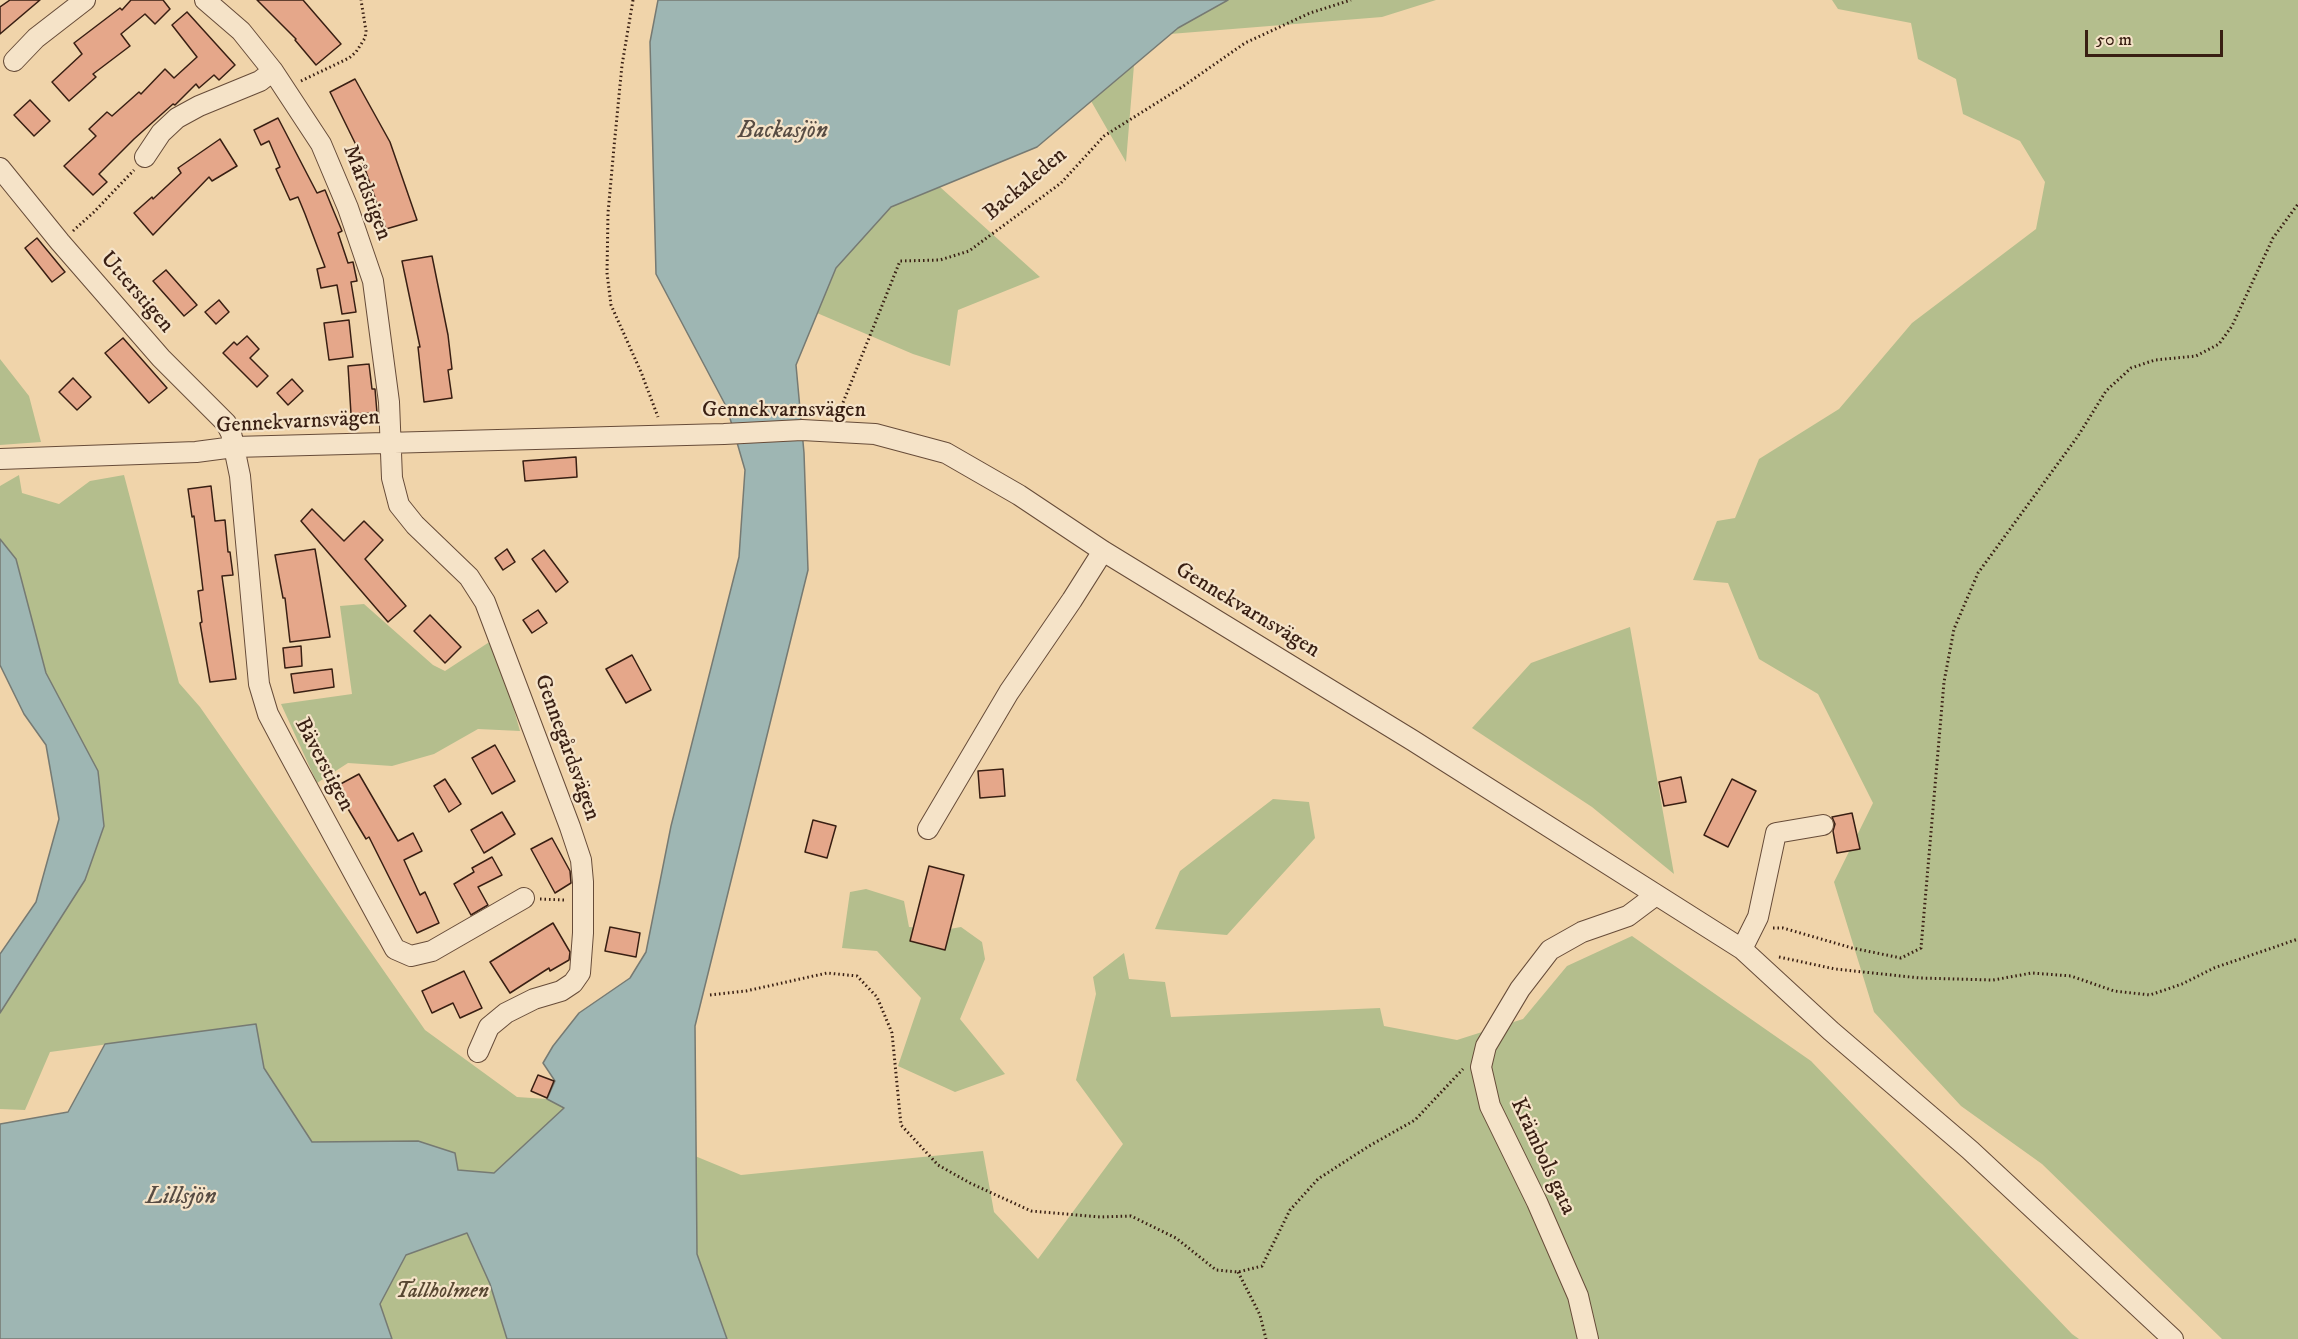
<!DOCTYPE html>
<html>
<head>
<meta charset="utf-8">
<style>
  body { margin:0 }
  #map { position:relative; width:2298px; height:1339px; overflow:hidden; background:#f0d4aa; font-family:"IM FELL DW Pica",serif }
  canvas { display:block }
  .scale { position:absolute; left:2085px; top:30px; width:138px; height:27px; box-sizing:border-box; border:3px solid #391f13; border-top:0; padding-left:8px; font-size:18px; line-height:21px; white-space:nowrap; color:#391f13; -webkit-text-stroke:4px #f5e3c8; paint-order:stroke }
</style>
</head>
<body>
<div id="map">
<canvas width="2298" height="1339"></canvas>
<div class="scale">50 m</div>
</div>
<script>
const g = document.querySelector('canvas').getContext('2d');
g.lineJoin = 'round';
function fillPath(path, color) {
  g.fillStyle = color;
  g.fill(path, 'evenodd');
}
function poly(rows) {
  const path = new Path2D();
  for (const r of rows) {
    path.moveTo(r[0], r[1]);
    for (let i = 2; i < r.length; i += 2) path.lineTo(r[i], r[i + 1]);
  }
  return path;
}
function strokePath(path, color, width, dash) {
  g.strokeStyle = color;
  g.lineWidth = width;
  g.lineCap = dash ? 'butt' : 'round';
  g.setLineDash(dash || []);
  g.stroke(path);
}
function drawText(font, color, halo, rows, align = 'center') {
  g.font = font + ' "IM FELL DW Pica",serif';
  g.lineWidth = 4.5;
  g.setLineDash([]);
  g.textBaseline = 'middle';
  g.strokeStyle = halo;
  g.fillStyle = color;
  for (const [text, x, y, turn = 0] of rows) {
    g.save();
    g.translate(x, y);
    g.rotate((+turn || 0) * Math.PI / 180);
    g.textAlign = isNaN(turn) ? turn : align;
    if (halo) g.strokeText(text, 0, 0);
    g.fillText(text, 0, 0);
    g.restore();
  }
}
fillPath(poly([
  [1228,0,1436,0,1382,17,1170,34,1178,28],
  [1832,0,2298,0,2298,1339,2222,1339,2042,1164,1961,1106,1874,1012,1834,882,1873,803,1818,694,1759,659,1728,583,1693,580,1717,521,1735,518,1759,459,1839,409,1912,323,2036,229,2045,182,2020,141,1963,114,1956,79,1918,59,1911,23,1838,9],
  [1134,65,1126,162,1091,101],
  [940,187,1040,277,958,310,950,366,913,354,817,313,836,268,891,207],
  [0,359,29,396,41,442,0,445],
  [19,475,22,493,59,504,90,481,124,475,179,683,200,707,425,1030,517,1097,547,1099,565,1107,494,1173,458,1170,418,1141,312,1142,264,1068,256,1024,50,1052,25,1110,0,1109,0,1013,85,880,98,771,46,673,16,559,0,539,0,486],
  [364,604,433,665,445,671,494,639,520,731,478,729,434,754,392,766,348,763,317,783,281,704,352,694,340,606],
  [1630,627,1674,874,1592,807,1472,728,1531,663],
  [1273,799,1309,802,1315,838,1227,935,1155,929,1180,871],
  [866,889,904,901,909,927,944,930,961,927,982,942,985,959,960,1019,1005,1074,955,1092,898,1066,921,998,877,951,842,948,850,892],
  [1632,936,1811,1061,2072,1334,2079,1339,727,1339,697,1254,695,1156,741,1175,983,1151,994,1212,1038,1259,1123,1144,1076,1080,1096,994,1093,977,1124,953,1129,979,1165,982,1171,1017,1380,1008,1384,1026,1457,1040,1523,1019,1567,966],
  [467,1233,490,1284,507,1339,392,1339,380,1304,406,1254]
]), '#b4be8d');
const water = poly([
  [658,0,1228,0,1178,28,1037,147,891,207,836,268,796,365,804,453,808,570,695,1026,697,1254,727,1339,507,1339,490,1284,467,1233,406,1255,380,1304,392,1339,0,1339,0,1124,68,1112,105,1044,256,1024,264,1068,312,1142,418,1141,455,1153,458,1170,494,1173,564,1108,547,1099,555,1081,543,1063,553,1046,579,1013,630,978,646,952,671,826,739,557,745,470,727,408,656,274,650,42,658,0],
  [0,539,16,559,46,673,98,771,104,826,85,880,0,1013,0,954,36,902,59,819,46,745,24,714,0,665,0,539]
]);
fillPath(water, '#9eb6b3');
strokePath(water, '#767a73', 1.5);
const building = poly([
  [10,0,40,0,0,34,0,7,10,0],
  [131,0,163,0,170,9,155,24,145,14,121,34,130,46,93,74,96,77,69,101,52,82,82,54,74,43,120,8,122,10,131,0],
  [257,0,303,0,341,44,316,65,295,40,296,39,257,0],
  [187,12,235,65,219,80,214,75,199,88,196,84,175,105,173,104,134,139,99,174,107,182,93,195,64,166,96,136,89,129,107,112,112,116,139,92,141,94,165,69,174,78,197,57,172,25,187,12],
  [355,79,390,142,417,220,386,229,358,149,330,92,355,79],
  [30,100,50,121,34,136,14,115,30,100],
  [278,118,317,193,325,190,334,212,342,231,338,233,348,263,353,262,357,281,351,282,356,312,342,314,337,285,321,288,317,269,325,267,305,214,298,197,290,200,276,169,280,167,269,141,261,145,254,130,278,118],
  [220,139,237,166,212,181,209,177,153,235,134,213,152,197,153,199,181,173,178,168,220,139],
  [37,238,65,272,52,282,25,248,37,238],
  [432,256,448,335,452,369,448,370,452,398,424,402,418,347,420,347,402,261,432,256],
  [166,270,197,305,184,316,153,281,166,270],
  [219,300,229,312,216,324,205,312,219,300],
  [349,320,353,357,329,360,324,323,349,320],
  [247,336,259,349,250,358,268,376,257,387,223,353,234,342,237,345,247,336],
  [123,338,167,388,149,403,105,353,123,338],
  [369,364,372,389,375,389,377,413,351,414,348,366,369,364],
  [73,378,91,397,77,410,59,392,73,378],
  [292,379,303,391,288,405,277,393,292,379],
  [576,457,577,477,525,481,523,461,576,457],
  [211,486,215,521,225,520,228,552,230,552,233,575,222,576,236,679,210,682,200,623,202,622,198,591,203,590,194,516,192,517,188,489,211,486],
  [312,509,344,541,364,521,383,540,365,559,406,606,388,622,301,521,312,509],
  [315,549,330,637,290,642,285,598,283,598,275,555,315,549],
  [507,549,515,562,503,570,495,558,507,549],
  [544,550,568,582,556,592,532,559,544,550],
  [538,610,547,623,532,633,523,620,538,610],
  [430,615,461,647,445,663,414,631,430,615],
  [301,646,302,666,285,668,283,648,301,646],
  [632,655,651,690,626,703,606,669,632,655],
  [332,669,334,687,294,693,291,674,332,669],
  [495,745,515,781,492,794,472,758,495,745],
  [1003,769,1005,796,980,798,978,771,1003,769],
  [359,774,398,841,413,833,422,851,404,860,420,895,425,892,439,923,417,933,369,837,366,839,335,787,359,774],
  [1681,777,1686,802,1664,806,1659,782,1681,777],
  [445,779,461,804,449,812,434,786,445,779],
  [1732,779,1756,791,1728,847,1704,835,1732,779],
  [502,812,515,834,484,853,471,830,502,812],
  [1852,813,1860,849,1837,853,1833,831,1835,824,1832,817,1852,813],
  [813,820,836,826,827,858,805,852,813,820],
  [552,838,570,871,571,883,555,893,531,849,552,838],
  [492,857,502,875,478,887,488,905,471,915,454,884,474,872,472,868,492,857],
  [929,866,964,875,945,950,910,941,929,866],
  [553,923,570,952,569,960,550,971,549,968,510,993,490,962,553,923],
  [610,927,640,933,636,957,605,951,610,927],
  [464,971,482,1008,460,1018,453,1003,432,1013,422,991,464,971],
  [538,1075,554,1081,547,1098,531,1091,538,1075]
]);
fillPath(building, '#e5a78a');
strokePath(building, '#391f13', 1.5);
const minor = poly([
  [205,0,241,31,273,71,321,144,348,208,373,281,389,402,392,478,399,505,415,525,469,577,485,602,570,827,581,860,583,882,583,933,580,973,573,983,561,991,534,999,506,1013,489,1027,478,1052],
  [14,61,36,38,85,0],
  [145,157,161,133,177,118,199,106,260,81,273,71],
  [0,168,60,242,161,358,226,423,231,433,240,476,259,684,268,714,286,748,395,949,411,956,432,951,524,898],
  [0,459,196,452,234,447,724,434,802,430,875,434,946,453,1019,495,1103,551,1412,740,1742,949,1831,1031,1970,1150,2173,1339],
  [928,829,1009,692,1072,600,1103,551],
  [1742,949,1758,917,1776,833,1823,825],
  [1588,1339,1578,1296,1537,1202,1490,1106,1481,1067,1486,1046,1520,989,1550,950,1582,932,1628,916,1656,895]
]);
strokePath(minor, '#674c39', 22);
strokePath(poly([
  [633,0,622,65,614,147,608,213,607,273,611,305,641,372,658,417],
  [301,81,349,58,356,52,365,38,366,31,361,0],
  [73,231,94,212,134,170],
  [838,415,900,261,940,260,969,251,1061,183,1104,136,1182,87,1245,43,1310,13,1351,0],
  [540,899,564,900],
  [1773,928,1783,928,1852,948,1901,958,1921,948,1944,682,1954,629,1978,573,2078,436,2106,391,2131,368,2155,360,2196,356,2219,344,2232,326,2273,238,2298,204],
  [1779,957,1835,969,1920,978,1993,980,2032,973,2071,976,2114,991,2150,995,2182,984,2214,968,2298,939],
  [710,995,746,991,827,973,857,976,877,997,892,1033,901,1125,938,1165,970,1183,1031,1211,1100,1217,1131,1216,1176,1238,1216,1270,1238,1272,1262,1266,1290,1210,1318,1179,1369,1146,1415,1120,1463,1069],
  [1238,1272,1260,1315,1266,1339]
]), '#391f13', 3, [1.5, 3]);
strokePath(minor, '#f5e3c8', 20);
drawText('22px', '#391f13', '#f5e3c8', [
  ["Backaleden",1026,185,-40],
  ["Mårdstigen",366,193,69],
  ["Utterstigen",136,293,49],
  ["Gennekvarnsvägen",784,411],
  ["Gennekvarnsvägen",298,423,-3],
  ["Gennekvarnsvägen",1247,611,31],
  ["Gennegårdsvägen",566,748,70],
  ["Bäverstigen",323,765,62],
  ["Krämbols gata",1542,1157,65]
]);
drawText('italic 22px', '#584732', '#f5e3c8', [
  ["Tallholmen",442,1292]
]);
drawText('italic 24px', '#574c43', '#f5e3c8', [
  ["Backasjön",783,132],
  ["Lillsjön",181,1198]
]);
</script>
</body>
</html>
